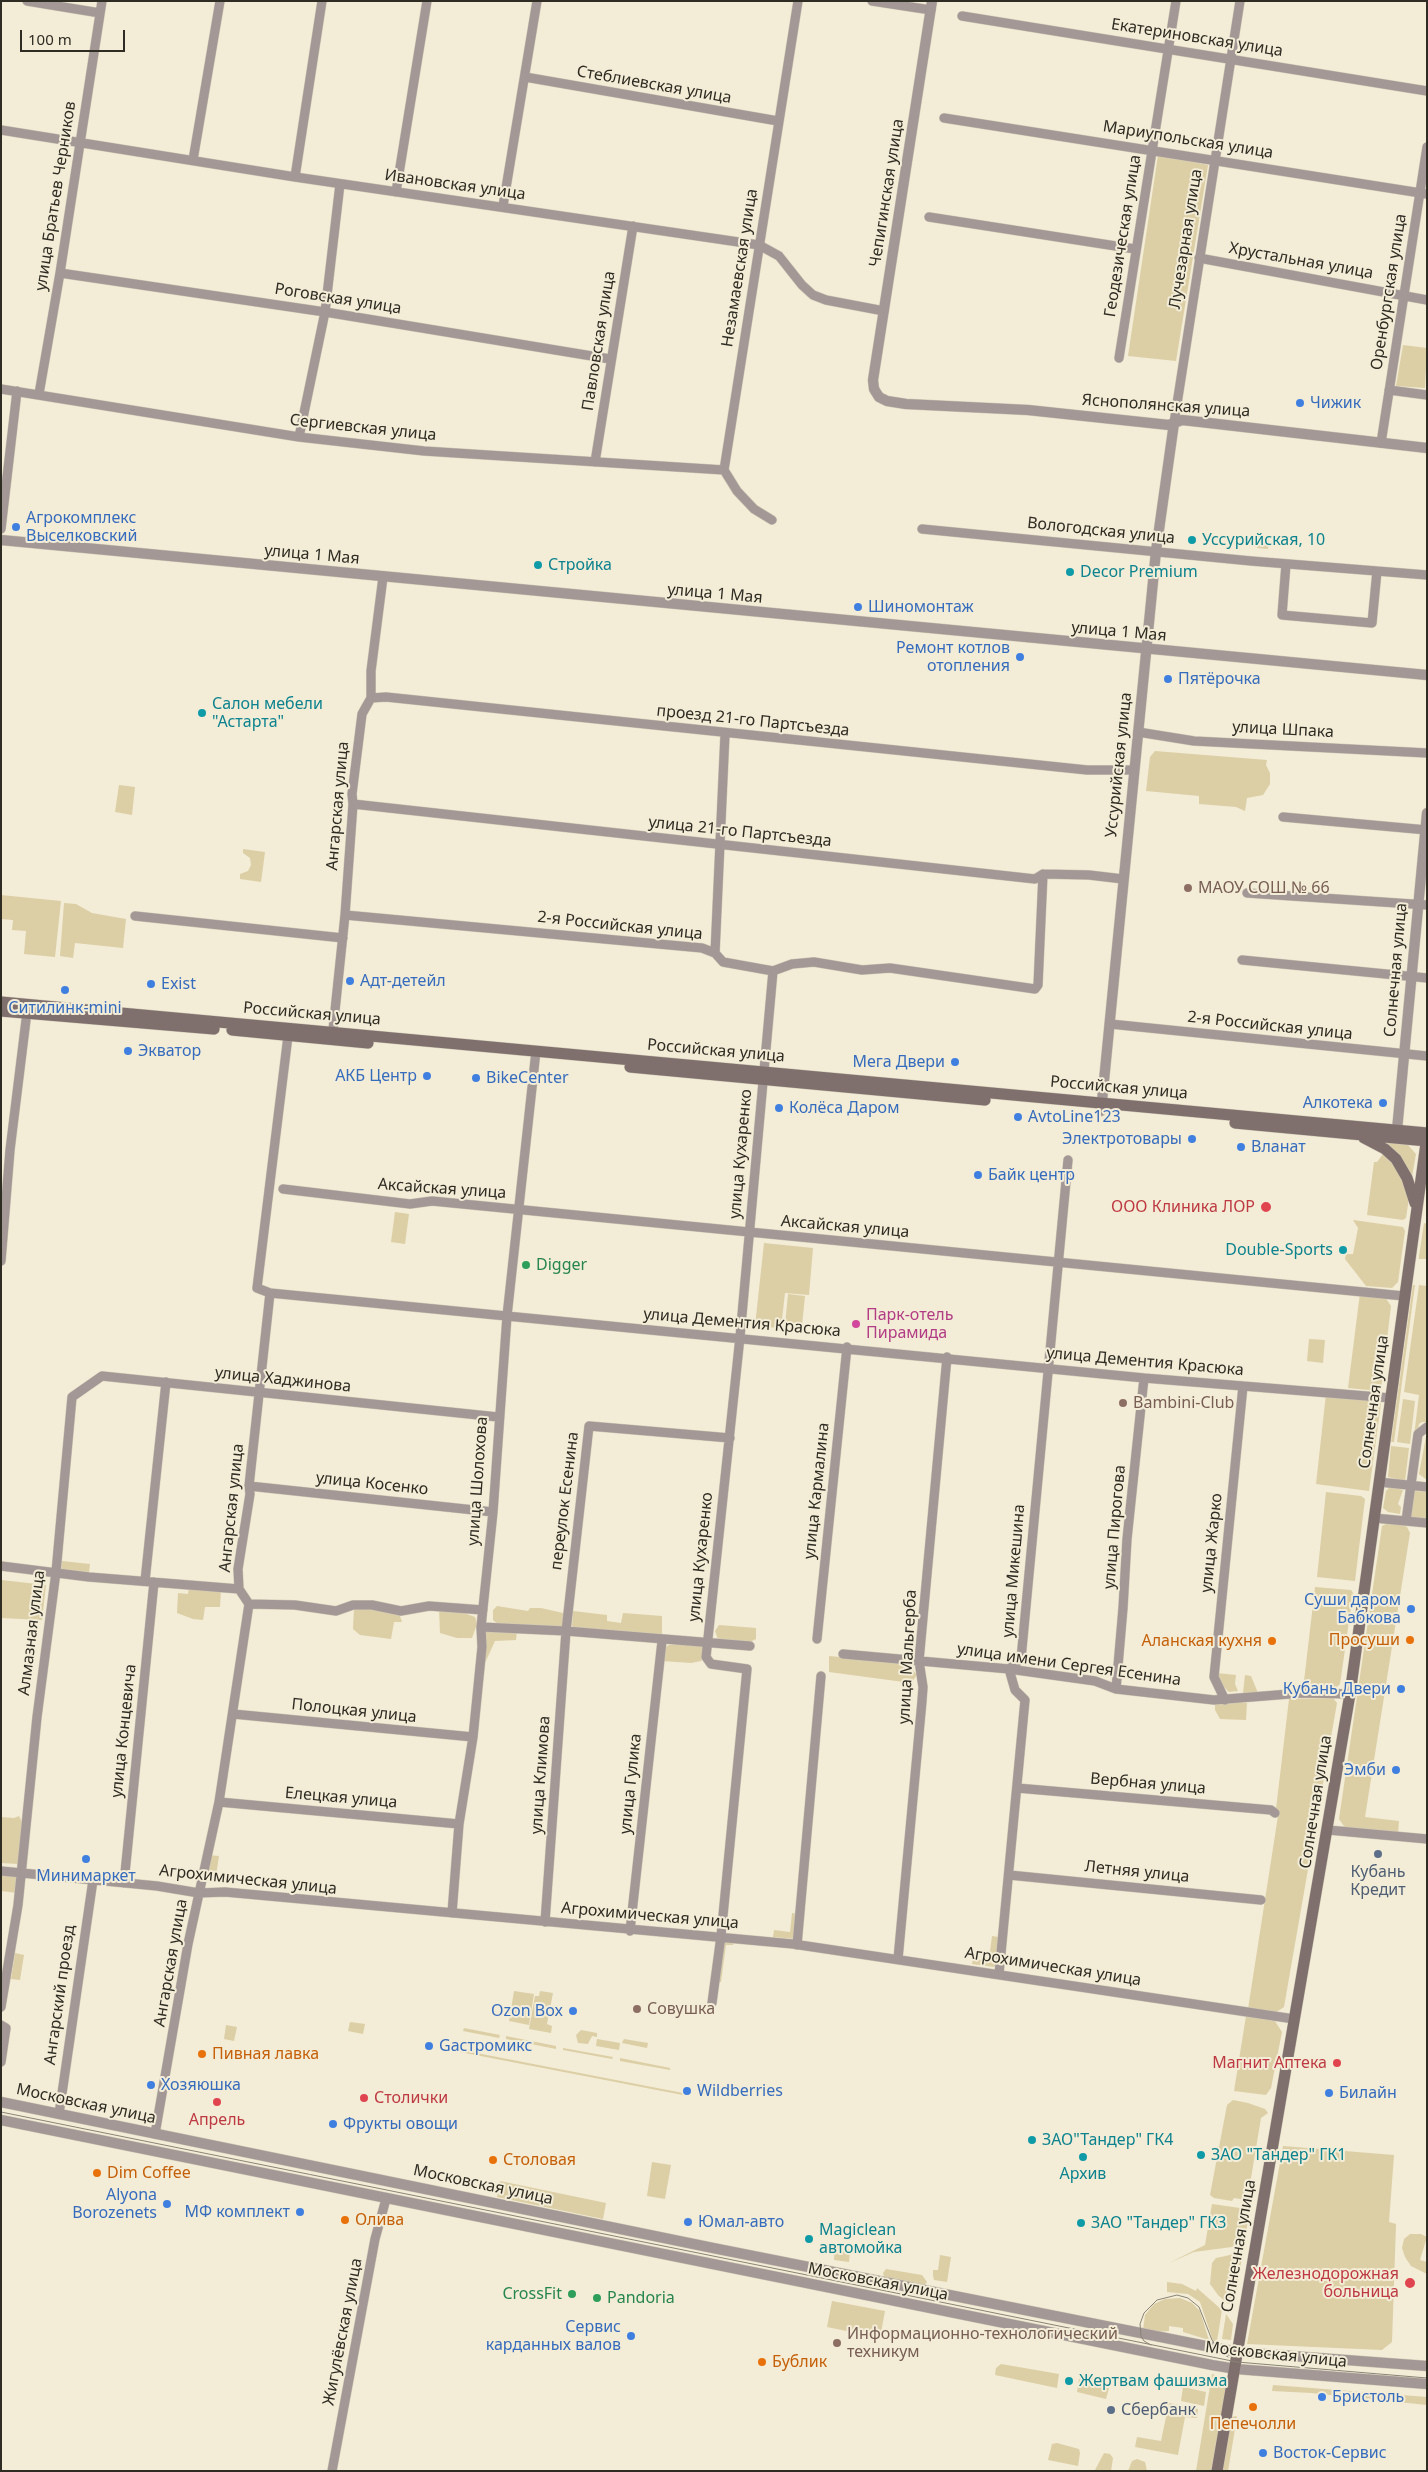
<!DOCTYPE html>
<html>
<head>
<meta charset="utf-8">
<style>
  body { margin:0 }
  #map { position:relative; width:1428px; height:2472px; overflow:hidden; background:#f3ecd6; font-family:"Noto Sans",sans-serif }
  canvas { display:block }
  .frame { position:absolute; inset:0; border:2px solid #2f2c24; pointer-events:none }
  .scale { position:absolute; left:20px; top:30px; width:105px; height:22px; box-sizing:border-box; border:2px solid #2f2c24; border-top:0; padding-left:6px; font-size:15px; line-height:18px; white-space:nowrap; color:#2f2c24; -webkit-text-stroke:4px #f3ecd6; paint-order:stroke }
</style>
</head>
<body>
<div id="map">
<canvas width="1428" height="2472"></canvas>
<div class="frame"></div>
<div class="scale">100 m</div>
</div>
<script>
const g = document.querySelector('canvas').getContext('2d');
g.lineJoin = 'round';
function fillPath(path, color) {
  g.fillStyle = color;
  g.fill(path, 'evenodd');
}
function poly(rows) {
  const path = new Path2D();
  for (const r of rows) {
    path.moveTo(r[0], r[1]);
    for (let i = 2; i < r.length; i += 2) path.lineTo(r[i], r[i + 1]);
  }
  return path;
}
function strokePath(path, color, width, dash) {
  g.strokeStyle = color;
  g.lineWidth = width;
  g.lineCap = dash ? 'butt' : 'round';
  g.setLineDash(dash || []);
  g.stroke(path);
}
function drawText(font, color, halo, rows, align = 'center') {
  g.font = font + ' "Noto Sans",sans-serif';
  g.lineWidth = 4;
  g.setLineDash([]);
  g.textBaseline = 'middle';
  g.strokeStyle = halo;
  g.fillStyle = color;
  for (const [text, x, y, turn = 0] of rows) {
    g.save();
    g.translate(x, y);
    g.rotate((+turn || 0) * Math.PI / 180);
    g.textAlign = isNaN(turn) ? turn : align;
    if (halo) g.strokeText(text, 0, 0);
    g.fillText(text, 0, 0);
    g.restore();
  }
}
fillPath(poly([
  [1158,155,1208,165,1176,361,1128,356],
  [1403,345,1427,348,1425,388,1396,386],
  [1258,536,1269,537,1268,549,1257,548],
  [1155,751,1267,760,1266,765,1270,773,1270,784,1263,795,1247,798,1245,811,1236,807,1199,804,1199,796,1146,791,1150,757],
  [119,785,135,787,132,815,115,812],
  [243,849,265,852,261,882,240,879,240,874,248,871,251,865,250,858,243,853],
  [1,895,61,901,55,957,24,954,26,931,12,930,13,920,1,919],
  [64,903,76,904,92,913,126,919,123,948,75,943,73,958,60,956],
  [1385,1141,1408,1145,1416,1154,1412,1177,1382,1144],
  [1383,1154,1395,1165,1409,1198,1406,1218,1403,1220,1367,1215,1374,1162,1377,1162],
  [395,1212,409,1214,405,1244,391,1242],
  [1353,1220,1403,1227,1405,1231,1398,1282,1392,1288,1366,1286,1345,1259,1346,1254,1353,1254,1358,1228],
  [1424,1223,1427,1224,1427,1259,1419,1259,1419,1256],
  [764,1243,813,1248,809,1295,785,1293,781,1328,755,1326],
  [1413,1285,1415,1285,1394,1442,1391,1442],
  [1419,1285,1427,1286,1427,1422,1422,1422,1419,1424,1415,1445,1413,1444,1419,1395,1404,1392],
  [1360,1293,1385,1297,1391,1306,1381,1390,1378,1391,1348,1388],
  [788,1294,805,1296,802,1326,785,1325],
  [1309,1339,1325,1340,1323,1363,1307,1361],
  [1326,1394,1379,1401,1381,1404,1369,1491,1316,1484],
  [1403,1399,1415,1401,1410,1444,1397,1442],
  [1427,1431,1427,1480,1419,1474],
  [1391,1446,1409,1448,1405,1481,1388,1477],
  [1390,1487,1403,1490,1398,1504,1401,1507,1400,1514,1388,1512,1383,1508,1386,1491],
  [1415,1491,1427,1492,1427,1519,1411,1517,1410,1514,1413,1492],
  [1326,1492,1361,1496,1365,1499,1355,1581,1317,1577],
  [1388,1523,1403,1525,1407,1527,1410,1533,1365,1817,1399,1821,1398,1834,1346,1829,1339,1819,1382,1526],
  [62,1561,90,1564,89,1573,61,1571],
  [1,1580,46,1585,42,1620,1,1618],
  [189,1586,221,1589,220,1607,205,1607,203,1620,193,1619,177,1613,178,1593,188,1594],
  [1315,1587,1351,1590,1353,1593,1340,1684,1336,1688,1308,1684,1304,1681],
  [374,1606,399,1613,402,1622,394,1622,391,1639,360,1635,353,1629,354,1608],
  [497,1606,528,1611,530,1608,541,1608,563,1613,567,1622,565,1630,498,1624,493,1620,493,1610],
  [439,1609,455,1610,475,1617,477,1624,472,1638,457,1638,440,1633],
  [573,1611,607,1615,607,1621,621,1623,623,1613,662,1616,662,1636,575,1629,572,1626],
  [719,1625,756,1628,756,1639,748,1643,719,1642,715,1631],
  [497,1629,517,1630,516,1640,495,1641,485,1663,478,1665,483,1632],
  [669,1645,698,1645,703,1648,706,1654,701,1661,691,1663,662,1661,664,1648],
  [829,1656,907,1663,917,1675,911,1683,829,1672],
  [1217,1673,1236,1675,1235,1684,1238,1691,1229,1692,1220,1683],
  [1245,1675,1251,1676,1258,1693,1243,1693],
  [1333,1698,1337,1703,1284,2007,1275,2013,1248,2009,1278,1816,1276,1809,1289,1699],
  [1219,1701,1247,1703,1246,1720,1220,1719,1215,1710,1215,1704],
  [19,1816,22,1822,18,1864,1,1863,1,1817,14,1818],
  [209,1855,219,1856,215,1882,205,1880],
  [1,1875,19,1876,17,1893,1,1891],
  [792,1913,798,1914,795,1939,773,1937,774,1930,790,1932],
  [992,1936,999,1937,996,1965,994,1967,972,1964,973,1959,988,1961,989,1959],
  [725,1941,734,1942,733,1945,726,1945,721,1982,719,1982],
  [15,1953,24,1955,20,1980,11,1979],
  [514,1991,534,1994,529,2025,509,2021],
  [540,1991,553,1993,547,2024,552,2026,551,2033,529,2029,535,1996,539,1996],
  [1246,2016,1275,2021,1282,2032,1271,2088,1266,2095,1234,2091],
  [350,2022,365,2024,363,2034,348,2031],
  [226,2025,237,2027,234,2041,224,2039],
  [464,2028,500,2035,499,2038,463,2031],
  [581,2030,597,2033,597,2037,592,2036,588,2044,578,2043,576,2035],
  [506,2036,556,2046,556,2049,506,2039],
  [597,2039,620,2043,619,2050,596,2046],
  [624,2039,648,2043,647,2048,622,2043],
  [563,2048,613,2057,612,2059,563,2050],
  [461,2050,688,2094,688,2096,460,2052],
  [620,2058,670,2068,670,2070,620,2061],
  [1233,2100,1248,2103,1265,2109,1268,2113,1261,2118,1248,2196,1253,2198,1252,2201,1234,2198,1232,2201,1214,2198,1210,2195,1227,2105],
  [1283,2146,1394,2155,1389,2222,1396,2224,1392,2342,1382,2350,1247,2344],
  [652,2162,671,2165,665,2199,647,2196],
  [500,2181,606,2203,603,2219,497,2197],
  [1212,2204,1240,2208,1249,2213,1245,2241,1232,2247,1194,2252,1169,2263,1205,2245],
  [1410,2234,1421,2234,1427,2237,1420,2260,1427,2262,1427,2274,1411,2266,1405,2257,1402,2248,1404,2239],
  [835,2246,850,2249,849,2262,834,2260],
  [1239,2253,1242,2257,1235,2300,1228,2304,1218,2295,1210,2284,1212,2263,1216,2258],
  [940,2255,951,2257,947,2282,934,2280,933,2275,933,2270,938,2270],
  [886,2269,922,2275,927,2282,924,2286,885,2279,883,2273],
  [1167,2282,1182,2284,1196,2291,1197,2288,1222,2310,1217,2341,1213,2341,1200,2302,1188,2294,1167,2292],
  [1180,2298,1192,2303,1200,2311,1209,2340,1183,2332,1183,2328,1169,2326,1169,2331,1153,2332,1143,2330,1145,2315,1154,2304,1165,2299],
  [832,2301,885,2311,880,2338,827,2327],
  [1226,2314,1233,2324,1231,2340,1222,2339],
  [1001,2364,1059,2374,1057,2388,995,2375,996,2368],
  [1212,2374,1225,2378,1228,2386,1211,2471,1196,2471],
  [1089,2376,1100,2378,1109,2388,1106,2399,1077,2392,1079,2379,1085,2380],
  [1273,2385,1427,2397,1427,2405,1311,2393,1272,2391],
  [1183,2387,1206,2392,1204,2406,1181,2401],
  [1169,2403,1198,2409,1197,2418,1185,2417,1178,2455,1135,2447,1137,2437,1161,2441],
  [1236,2416,1237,2417,1228,2471,1222,2471,1232,2417],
  [1057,2443,1079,2449,1080,2453,1078,2466,1048,2460,1052,2444],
  [1104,2453,1110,2454,1113,2458,1111,2471,1095,2470],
  [1137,2459,1145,2462,1147,2471,1128,2471,1132,2461]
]), '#dccfa6');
const minor = poly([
  [27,1,100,13],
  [872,1,931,10],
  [962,16,1427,91],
  [525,77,778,121],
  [944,118,1427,194],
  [1,130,295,177,759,245,779,256,802,285,813,295,826,300,884,311],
  [193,160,220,1],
  [295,177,322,1],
  [396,192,427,1],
  [503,206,537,1],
  [929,217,1135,249],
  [1199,258,1427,300],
  [60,273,325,312,610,359],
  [1119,358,1176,1],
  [1,389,299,437,424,451,724,470],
  [1389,390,1427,395],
  [39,394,60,273,102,1],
  [1174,423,1240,1],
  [299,437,325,312,340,184],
  [1381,443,1427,147],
  [595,462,633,226],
  [772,520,754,509,737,491,724,470,798,1],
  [1,529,17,391],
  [922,529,1251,561,1427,575],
  [1286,564,1282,615,1372,623,1377,571],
  [371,698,386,697,1087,770,1133,770],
  [1138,732,1194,741,1427,753],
  [353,804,1035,879,1043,874,1089,875,1123,879],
  [1283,817,1427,830],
  [1247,893,1427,905],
  [345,915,702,948,715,953,723,962,773,971,792,964,814,962,862,970,890,968,1035,989,1038,985,1043,874],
  [135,916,343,938],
  [715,953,725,734],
  [1242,960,1427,978],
  [1110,1024,1427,1056],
  [288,1036,257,1288,270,1293,1144,1378,1391,1398],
  [332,1039,345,915,353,804,352,794,362,714,371,698,371,671,383,577],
  [283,1189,410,1204,432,1201,1404,1296],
  [1,1261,10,1150,26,1020],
  [1379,1482,1427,1487],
  [249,1486,493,1512],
  [1374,1518,1427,1523],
  [1406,1521,1418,1434,1427,1427],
  [1,1566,89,1577,239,1589],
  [145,1581,166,1382],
  [249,1604,295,1605,336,1611,353,1605,372,1605,401,1611,429,1606,483,1610],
  [481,1627,566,1631,750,1646],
  [817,1639,847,1347],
  [843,1654,1009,1669,1095,1681,1116,1689,1214,1700,1302,1693,1350,1694],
  [1009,1669,1021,1659,1068,1160],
  [1116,1689,1123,1608,1127,1539,1144,1378],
  [1225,1700,1214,1677,1243,1386],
  [233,1714,473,1737],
  [1017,1788,1271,1810,1275,1813],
  [219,1802,459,1824],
  [1328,1830,1427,1839],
  [1,1871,157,1886,199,1893,225,1892,793,1944,1294,2019],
  [1009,1875,1261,1900],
  [124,1883,154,1582],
  [452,1913,459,1824,473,1737,482,1647,481,1627,493,1512,507,1316,536,1051],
  [545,1922,566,1631,589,1426,730,1438],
  [630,1931,662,1641],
  [797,1945,821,1676],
  [898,1959,922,1701,923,1687,919,1661,947,1357],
  [999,1974,1025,1700,1015,1690,1009,1669],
  [712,2003,721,1936,747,1669,711,1664,706,1657,740,1337,773,971],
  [1,2007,18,1905,37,1717,56,1572,72,1397,102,1376,498,1417],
  [1,2025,6,2028,1,2062],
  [59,2114,93,1880],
  [155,2134,188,1944,219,1802,249,1604,239,1589,238,1569,250,1494,249,1486,270,1293],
  [332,2471,375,2239,386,2199]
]);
const tertiary = poly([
  [932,1,873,380,874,389,879,397,887,401,906,404,1028,410,1169,425,1182,420,1200,422,1427,448],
  [1,540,1427,675],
  [1101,1111,1156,551,1174,423],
  [1397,1130,1427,813],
  [1,2102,713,2248,1216,2348,1238,2352,1427,2366],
  [1,2120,1212,2365,1236,2369,1427,2384]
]);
const secondary = poly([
  [1,1002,1427,1133],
  [1,1011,214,1029],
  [232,1030,368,1043],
  [630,1067,985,1100],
  [1235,1123,1427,1141],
  [1364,1138,1385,1149,1396,1159,1407,1178,1415,1203],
  [1217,2471,1350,1694,1427,1136]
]);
strokePath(minor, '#d0c9b6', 10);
strokePath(tertiary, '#d0c9b6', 11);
strokePath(secondary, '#d0c9b6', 12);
strokePath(minor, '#a39896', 9);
strokePath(tertiary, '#a39896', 10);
strokePath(secondary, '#7f6f6d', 11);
strokePath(poly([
  [1,2112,1237,2362,1427,2378],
  [1151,2345,1144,2341,1141,2336,1140,2324,1144,2313,1157,2300,1177,2295,1188,2298,1199,2307,1212,2340,1221,2352,1228,2357]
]), '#898476', 1);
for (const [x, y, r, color] of [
  [1300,403,5,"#3f7fe0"],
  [16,527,5,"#3f7fe0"],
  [1192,540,5,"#0f9aa8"],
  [538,565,5,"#0f9aa8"],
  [1070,572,5,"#0f9aa8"],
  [858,607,5,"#3f7fe0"],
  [1020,657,5,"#3f7fe0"],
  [1168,679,5,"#3f7fe0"],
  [202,713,5,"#0f9aa8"],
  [1188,888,5,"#8d6e63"],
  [350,981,5,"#3f7fe0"],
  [151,984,5,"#3f7fe0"],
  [65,990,5,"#3f7fe0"],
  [128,1051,5,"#3f7fe0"],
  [955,1062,5,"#3f7fe0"],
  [427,1076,5,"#3f7fe0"],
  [476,1078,5,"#3f7fe0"],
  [1383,1103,5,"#3f7fe0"],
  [779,1108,5,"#3f7fe0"],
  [1018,1117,5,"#3f7fe0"],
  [1192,1139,5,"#3f7fe0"],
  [1241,1147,5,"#3f7fe0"],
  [978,1175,5,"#3f7fe0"],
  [1266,1207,6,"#e0444e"],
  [1343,1250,5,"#0f9aa8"],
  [526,1265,5,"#2e9e5b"],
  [856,1324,5,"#d1479c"],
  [1123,1403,5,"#8d6e63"],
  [1411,1609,5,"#3f7fe0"],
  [1410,1640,5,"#e8710a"],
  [1272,1641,5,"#e8710a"],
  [1401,1689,5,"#3f7fe0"],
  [1396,1770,5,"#3f7fe0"],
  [1378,1854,5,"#5c6f8a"],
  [86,1859,5,"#3f7fe0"],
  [637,2009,5,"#8d6e63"],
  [573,2011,5,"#3f7fe0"],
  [429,2046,5,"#3f7fe0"],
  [202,2054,5,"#e8710a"],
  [1337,2063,5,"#e0444e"],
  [151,2085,5,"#3f7fe0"],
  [687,2091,5,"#3f7fe0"],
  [1329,2093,5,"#3f7fe0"],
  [364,2098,5,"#e0444e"],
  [217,2102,5,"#e0444e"],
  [333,2124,5,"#3f7fe0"],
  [1032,2140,5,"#0f9aa8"],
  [1201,2155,5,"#0f9aa8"],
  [1083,2157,5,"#0f9aa8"],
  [493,2160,5,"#e8710a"],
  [97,2173,5,"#e8710a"],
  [167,2204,5,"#3f7fe0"],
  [300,2212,5,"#3f7fe0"],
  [345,2220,5,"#e8710a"],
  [688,2222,5,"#3f7fe0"],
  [1081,2223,5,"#0f9aa8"],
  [809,2239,5,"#0f9aa8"],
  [1410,2283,6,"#e0444e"],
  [572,2294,5,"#2e9e5b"],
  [597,2298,5,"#2e9e5b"],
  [631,2336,5,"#3f7fe0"],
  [837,2343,5,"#8d6e63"],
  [762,2362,5,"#e8710a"],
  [1069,2381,5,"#0f9aa8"],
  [1322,2397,5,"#3f7fe0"],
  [1253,2407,5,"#e8710a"],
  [1111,2410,5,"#5c6f8a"],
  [1263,2453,5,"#3f7fe0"]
]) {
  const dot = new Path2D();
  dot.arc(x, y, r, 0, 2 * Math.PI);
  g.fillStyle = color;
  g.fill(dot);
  strokePath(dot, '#f3ecd6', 2);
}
drawText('16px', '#2f2c24', '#f3ecd6', [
  ["Екатериновская улица",1197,38,9],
  ["Стеблиевская улица",654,85,10],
  ["Мариупольская улица",1188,140,9],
  ["Ивановская улица",455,185,8],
  ["Чепигинская улица",887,193,-81],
  ["улица Братьев Черников",56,196,-81],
  ["Геодезическая улица",1123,236,-81],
  ["Лучезарная улица",1186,239,-81],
  ["Хрустальная улица",1301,261,10],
  ["Незамаевская улица",740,268,-81],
  ["Оренбургская улица",1389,292,-81],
  ["Роговская улица",338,299,9],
  ["Павловская улица",599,341,-81],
  ["Яснополянская улица",1166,406,4],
  ["Сергиевская улица",363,428,6],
  ["Вологодская улица",1101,531,6],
  ["улица 1 Мая",312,555,5],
  ["улица 1 Мая",715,594,5],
  ["улица 1 Мая",1119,632,5],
  ["проезд 21-го Партсъезда",753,721,6],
  ["улица Шпака",1283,730,3],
  ["Уссурийская улица",1119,765,-84],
  ["Ангарская улица",338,806,-85],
  ["улица 21-го Партсъезда",740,832,6],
  ["2-я Российская улица",620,926,6],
  ["Солнечная улица",1396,970,-85],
  ["Российская улица",312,1014,5],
  ["2-я Российская улица",1270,1026,6],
  ["Российская улица",716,1051,5],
  ["Российская улица",1119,1088,5],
  ["улица Кухаренко",741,1154,-85],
  ["Аксайская улица",442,1189,4],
  ["Аксайская улица",845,1227,5],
  ["улица Дементия Красюка",742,1323,5],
  ["улица Дементия Красюка",1145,1362,5],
  ["улица Хаджинова",283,1380,6],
  ["Солнечная улица",1374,1402,-82],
  ["улица Шолохова",478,1481,-86],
  ["улица Косенко",372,1484,6],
  ["улица Кармалина",817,1491,-84],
  ["переулок Есенина",565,1501,-83],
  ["Ангарская улица",232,1508,-84],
  ["улица Пирогова",1115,1527,-85],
  ["улица Жарко",1212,1543,-84],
  ["улица Кухаренко",701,1557,-84],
  ["улица Микешина",1014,1571,-85],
  ["Алмазная улица",32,1633,-83],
  ["улица Мальгерба",908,1657,-87],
  ["улица имени Сергея Есенина",1069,1665,8],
  ["Полоцкая улица",354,1711,6],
  ["улица Концевича",124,1731,-84],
  ["улица Климова",541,1775,-86],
  ["улица Гулика",631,1784,-84],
  ["Вербная улица",1148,1784,5],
  ["Елецкая улица",341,1798,5],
  ["Солнечная улица",1316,1802,-81],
  ["Летняя улица",1137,1872,6],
  ["Агрохимическая улица",248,1880,6],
  ["Агрохимическая улица",650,1916,5],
  ["Ангарская улица",171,1963,-80],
  ["Агрохимическая улица",1053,1967,9],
  ["Ангарский проезд",60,1995,-82],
  ["Московская улица",86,2104,12],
  ["Московская улица",483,2185,12],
  ["Солнечная улица",1239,2246,-80],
  ["Московская улица",878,2282,11],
  ["Жигулёвская улица",343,2332,-79],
  ["Московская улица",1276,2355,6]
]);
drawText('16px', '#366cbe', '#f3ecd6', [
  ["Чижик",1310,403],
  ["Агрокомплекс",26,518],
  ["Выселковский",26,536],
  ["Шиномонтаж",868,607],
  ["Ремонт котлов",1010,648,"right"],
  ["отопления",1010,666,"right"],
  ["Пятёрочка",1178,679],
  ["Адт-детейл",360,981],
  ["Exist",161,984],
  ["Ситилинк-mini",65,1008,"center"],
  ["Экватор",138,1051],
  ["Мега Двери",945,1062,"right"],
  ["АКБ Центр",417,1076,"right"],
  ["BikeCenter",486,1078],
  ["Алкотека",1373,1103,"right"],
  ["Колёса Даром",789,1108],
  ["AvtoLine123",1028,1117],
  ["Электротовары",1182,1139,"right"],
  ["Вланат",1251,1147],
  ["Байк центр",988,1175],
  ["Суши даром",1401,1600,"right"],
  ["Бабкова",1401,1618,"right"],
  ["Кубань Двери",1391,1689,"right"],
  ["Эмби",1386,1770,"right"],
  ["Минимаркет",86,1876,"center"],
  ["Ozon Box",563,2011,"right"],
  ["Gастромикс",439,2046],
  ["Хозяюшка",161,2085],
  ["Wildberries",697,2091],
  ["Билайн",1339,2093],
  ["Фрукты овощи",343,2124],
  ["Alyona",157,2195,"right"],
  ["Borozenets",157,2213,"right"],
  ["МФ комплект",290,2212,"right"],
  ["Юмал-авто",698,2222],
  ["Сервис",621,2327,"right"],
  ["карданных валов",621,2345,"right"],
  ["Бристоль",1332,2397],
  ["Восток-Сервис",1273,2453]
], 'left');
drawText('16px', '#0d838f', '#f3ecd6', [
  ["Уссурийская, 10",1202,540],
  ["Стройка",548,565],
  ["Decor Premium",1080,572],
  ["Салон мебели",212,704],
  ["\"Астарта\"",212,722],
  ["Double-Sports",1333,1250,"right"],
  ["ЗАО\"Тандер\" ГК4",1042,2140],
  ["ЗАО \"Тандер\" ГК1",1211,2155],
  ["Архив",1083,2174,"center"],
  ["ЗАО \"Тандер\" ГК3",1091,2223],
  ["Magiclean",819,2230],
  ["автомойка",819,2248],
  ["Жертвам фашизма",1079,2381]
], 'left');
drawText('16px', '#785e54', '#f3ecd6', [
  ["МАОУ СОШ № 66",1198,888],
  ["Bambini-Club",1133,1403],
  ["Совушка",647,2009],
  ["Информационно-технологический",847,2334],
  ["техникум",847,2352]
], 'left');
drawText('16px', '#be3a42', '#f3ecd6', [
  ["ООО Клиника ЛОР",1255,1207],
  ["Магнит Аптека",1327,2063],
  ["Столички",374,2098,"left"],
  ["Апрель",217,2120,"center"],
  ["Железнодорожная",1399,2274],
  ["больница",1399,2292]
], 'right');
drawText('16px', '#27864d', '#f3ecd6', [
  ["Digger",536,1265],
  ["CrossFit",562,2294,"right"],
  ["Pandoria",607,2298]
], 'left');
drawText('16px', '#b23c85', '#f3ecd6', [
  ["Парк-отель",866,1315],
  ["Пирамида",866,1333]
], 'left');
drawText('16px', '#c56008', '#f3ecd6', [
  ["Просуши",1400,1640,"right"],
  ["Аланская кухня",1262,1641,"right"],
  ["Пивная лавка",212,2054],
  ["Столовая",503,2160],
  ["Dim Coffee",107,2173],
  ["Олива",355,2220],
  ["Бублик",772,2362],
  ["Пепечолли",1253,2424,"center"]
], 'left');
drawText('16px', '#4e5e75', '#f3ecd6', [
  ["Кубань",1378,1872],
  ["Кредит",1378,1890],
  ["Сбербанк",1121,2410,"left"]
]);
</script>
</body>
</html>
